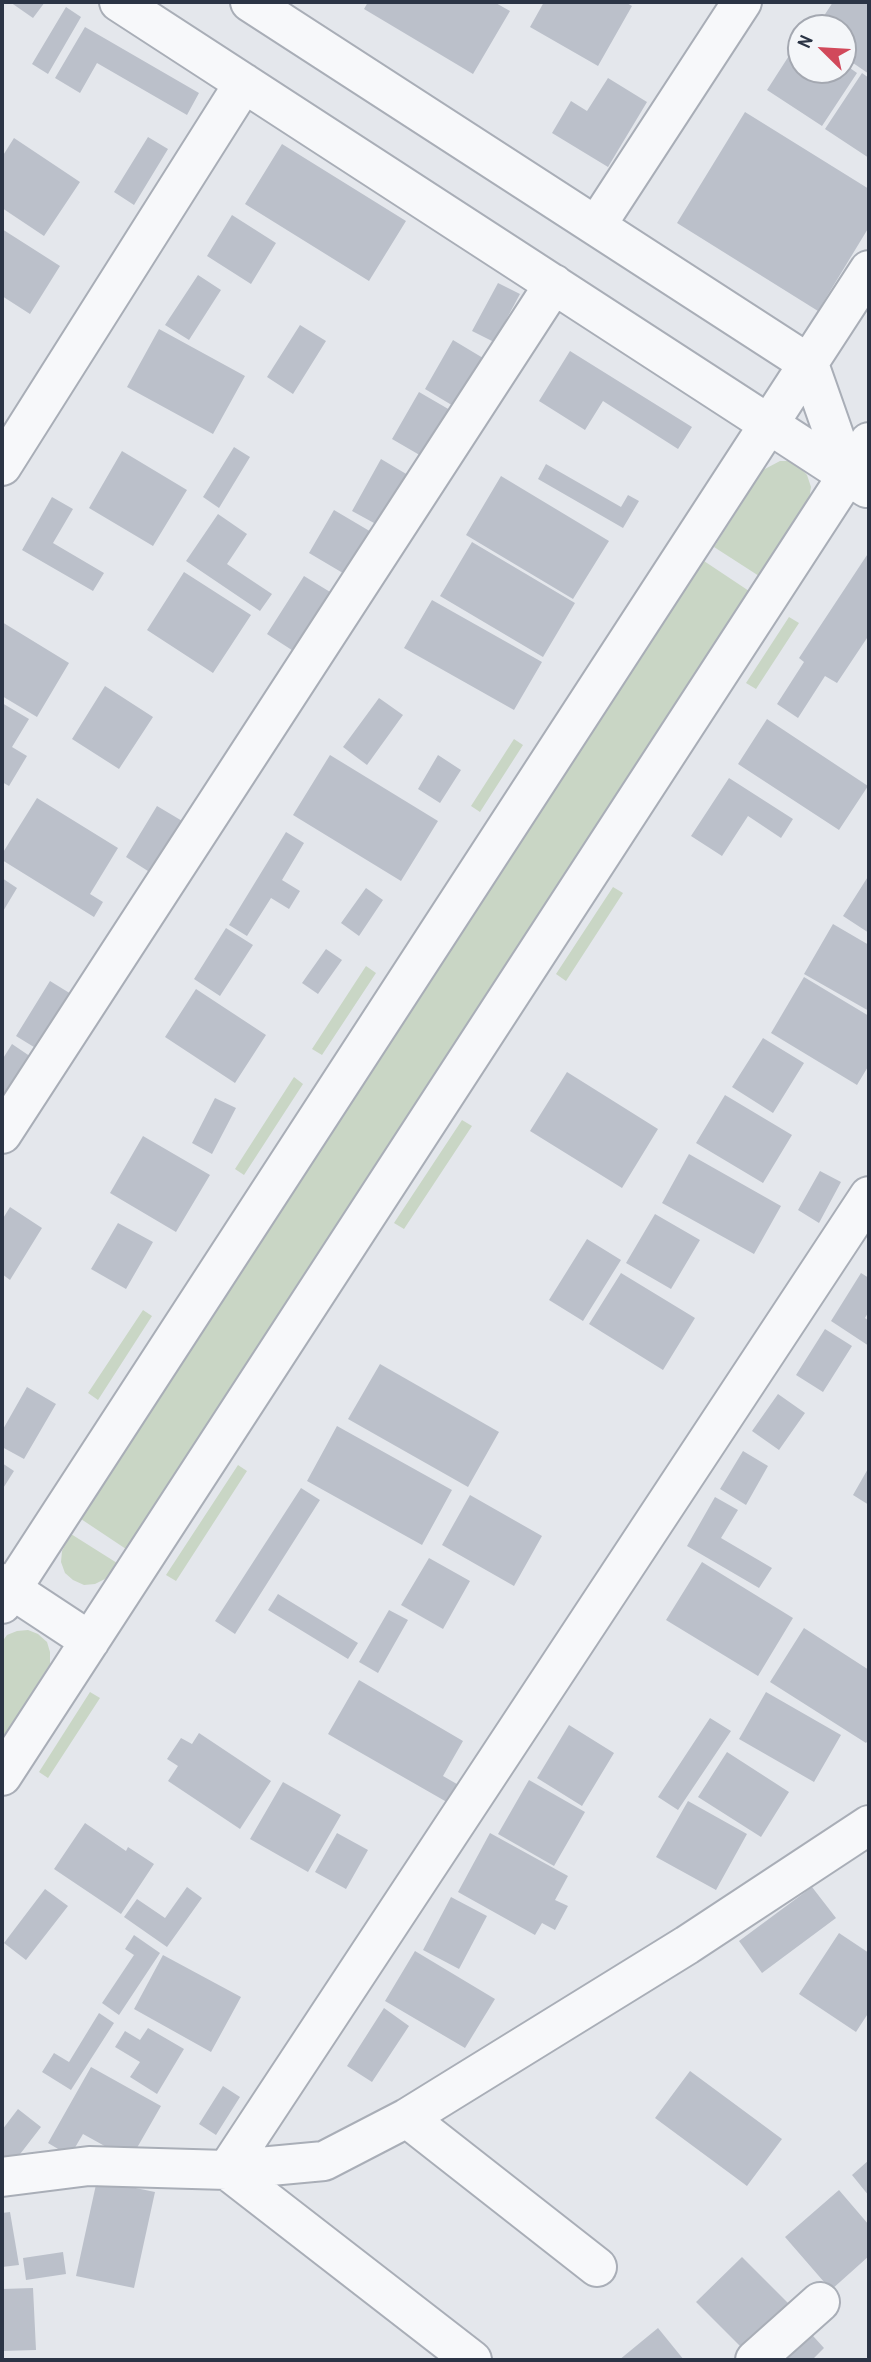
<!DOCTYPE html>
<html>
<head>
<meta charset="utf-8">
<style>
  body { margin:0 }
  #map { position:relative; width:871px; height:2362px; overflow:hidden; background:#e4e7ec; font-family:"Archivo Narrow",sans-serif }
  canvas { display:block }
  .frame { position:absolute; inset:0; border:4px solid #2b3445; pointer-events:none }
  .north { position:absolute; left:787px; top:14px; width:70px; height:70px; box-sizing:border-box; background:#f4f6f9; border:2px solid #a4a8b1; border-radius:50%; rotate:294deg; font-size:19px; font-weight:700; line-height:28px; text-align:center; color:#2b3445 }
  .north::after { content:''; display:block; margin:auto; width:24px; height:32px; background:#d1495b; clip-path:polygon(50% 0,100% 100%,50% 72%,0 100%) }
</style>
</head>
<body>
<div id="map">
<canvas width="871" height="2362"></canvas>
<div class="frame"></div>
<div class="north">N</div>
</div>
<script>
const g = document.querySelector('canvas').getContext('2d');
g.lineJoin = 'round';
function fillPath(path, color) {
  g.fillStyle = color;
  g.fill(path, 'evenodd');
}
function poly(rows) {
  const path = new Path2D();
  for (const r of rows) {
    path.moveTo(r[0], r[1]);
    for (let i = 2; i < r.length; i += 2) path.lineTo(r[i], r[i + 1]);
  }
  return path;
}
function strokePath(path, color, width, dash) {
  g.strokeStyle = color;
  g.lineWidth = width;
  g.lineCap = dash ? 'butt' : 'round';
  g.setLineDash(dash || []);
  g.stroke(path);
}
fillPath(poly([
  [780,461,790,461,798,465,807,475,811,487,809,500,759,576,714,547,763,470],
  [704,561,749,591,126,1549,81,1519],
  [789,617,799,623,756,689,746,683],
  [514,739,523,745,480,812,471,806],
  [613,887,623,893,566,981,556,974],
  [366,966,376,973,322,1055,312,1049],
  [294,1077,303,1084,244,1175,235,1169],
  [462,1120,472,1126,404,1229,394,1223],
  [143,1310,152,1316,98,1400,88,1393],
  [238,1465,247,1471,176,1581,166,1575],
  [71,1534,117,1563,105,1579,95,1584,84,1585,73,1580,65,1573,61,1562,62,1551],
  [28,1630,38,1634,47,1642,50,1652,50,1664,2,1740,2,1642,7,1635,17,1631],
  [90,1692,100,1698,48,1778,39,1772]
]), '#c9d6c5');
fillPath(poly([
  [10,2,45,2,33,18],
  [368,2,494,2,510,11,473,74,364,9],
  [544,2,625,2,632,6,598,66,530,27],
  [833,2,869,3,869,74,843,56,843,28,816,28],
  [66,7,81,17,48,74,32,64],
  [85,27,199,93,187,115,97,63,80,93,55,78],
  [801,37,801,70,843,70,843,63,857,73,822,126,767,90],
  [862,73,869,78,869,158,825,129],
  [608,78,647,102,608,167,552,133,571,101,587,111],
  [745,112,869,189,869,227,818,311,677,223],
  [148,137,168,149,134,205,114,192],
  [14,138,80,182,44,236,2,208,2,157],
  [282,144,406,221,369,281,245,204],
  [232,215,276,243,251,284,207,256],
  [2,229,60,266,30,314,2,296],
  [198,275,221,290,189,340,165,325],
  [498,283,520,294,494,342,472,331],
  [300,325,326,341,293,394,267,377],
  [159,329,245,376,213,434,127,387],
  [453,340,483,358,455,407,425,389],
  [570,351,692,427,678,449,603,401,585,430,539,401],
  [419,392,450,410,423,457,392,439],
  [234,447,250,457,219,508,203,497],
  [122,451,187,490,153,546,89,508],
  [381,459,413,478,385,529,352,511],
  [546,464,621,507,628,495,639,501,623,528,538,479],
  [501,476,609,541,573,599,466,535],
  [52,497,73,509,53,543,104,573,93,591,22,550],
  [334,510,378,536,353,579,309,553],
  [218,514,247,534,227,564,272,594,260,611,186,561],
  [472,542,575,603,543,657,440,596],
  [869,552,869,635,837,683,825,676,798,718,777,704,804,662,799,658],
  [184,572,251,615,213,673,147,630],
  [304,576,335,595,298,654,267,634],
  [432,600,542,662,514,710,404,648],
  [2,622,69,663,37,717,2,696],
  [105,686,153,717,119,769,72,739],
  [379,698,403,715,367,765,343,747],
  [2,703,29,719,12,747,27,756,9,786,2,782],
  [767,719,868,786,839,830,738,764],
  [330,755,438,821,401,881,293,815],
  [438,755,461,770,440,803,418,789],
  [729,778,793,819,781,838,748,816,722,856,691,836],
  [37,798,118,848,90,894,103,902,94,917,2,860,2,854],
  [157,806,194,828,162,880,126,857],
  [286,832,304,843,282,880,300,891,289,909,271,898,247,936,229,925],
  [869,875,869,933,843,916],
  [2,878,17,888,2,913],
  [366,888,383,900,359,936,341,923],
  [833,924,869,945,869,1011,804,974],
  [226,928,253,945,220,996,194,979],
  [326,949,342,960,318,994,302,983],
  [804,977,869,1016,869,1065,857,1085,771,1033],
  [50,981,76,997,42,1052,16,1036],
  [196,989,266,1035,235,1083,165,1037],
  [763,1038,804,1063,773,1113,732,1087],
  [12,1044,37,1061,2,1101,2,1060],
  [567,1072,658,1129,622,1188,530,1131],
  [725,1095,792,1135,763,1183,696,1143],
  [215,1098,236,1108,212,1154,192,1143],
  [143,1136,210,1175,176,1232,110,1193],
  [689,1154,781,1206,754,1254,662,1203],
  [820,1171,841,1182,819,1223,798,1210],
  [10,1207,42,1228,10,1280,2,1274,2,1220],
  [655,1214,700,1240,671,1289,626,1263],
  [118,1223,153,1242,126,1289,91,1269],
  [587,1239,621,1260,583,1321,549,1300],
  [621,1273,695,1318,663,1370,589,1324],
  [861,1273,869,1278,869,1311,865,1318,869,1321,869,1346,831,1321],
  [825,1329,852,1346,823,1392,796,1375],
  [380,1364,499,1432,468,1487,348,1419],
  [27,1387,56,1404,24,1459,2,1447,2,1431],
  [778,1394,805,1413,779,1450,752,1431],
  [337,1426,452,1490,422,1545,307,1481],
  [743,1451,768,1466,746,1505,720,1489],
  [2,1463,14,1471,2,1490],
  [869,1467,869,1505,853,1495],
  [301,1488,320,1500,235,1634,215,1621],
  [470,1495,542,1536,514,1586,442,1545],
  [715,1497,738,1510,721,1538,772,1568,759,1588,687,1546],
  [429,1558,470,1581,443,1629,401,1605],
  [702,1562,793,1618,758,1676,666,1620],
  [278,1594,358,1643,348,1659,268,1610],
  [389,1610,408,1620,378,1673,359,1662],
  [804,1628,869,1670,869,1739,866,1743,770,1682],
  [359,1680,463,1741,443,1776,462,1787,452,1805,328,1734],
  [766,1692,841,1735,814,1782,739,1739],
  [710,1718,731,1731,678,1810,658,1797],
  [569,1725,614,1753,582,1806,537,1778],
  [199,1733,271,1781,240,1829,168,1781,178,1766,167,1759,181,1738,192,1744],
  [727,1752,789,1792,761,1837,698,1797],
  [529,1780,585,1812,554,1866,498,1834],
  [283,1782,341,1815,308,1872,250,1839],
  [688,1801,747,1834,716,1890,656,1857],
  [85,1823,126,1851,128,1847,154,1864,121,1914,54,1869],
  [337,1833,368,1850,346,1889,315,1872],
  [490,1833,568,1876,555,1900,568,1906,555,1930,542,1923,535,1935,458,1892],
  [187,1887,202,1898,167,1947,124,1917,137,1899,165,1918],
  [812,1887,836,1918,762,1973,739,1941],
  [45,1889,68,1906,26,1960,4,1943],
  [451,1897,487,1916,459,1969,423,1950],
  [839,1933,869,1953,869,2012,856,2032,799,1994],
  [134,1935,160,1953,119,2015,102,2003,134,1955,125,1949],
  [415,1951,495,1999,465,2048,385,2001],
  [163,1955,241,1997,211,2052,134,2009],
  [384,2008,409,2026,372,2082,347,2066],
  [99,2013,114,2023,71,2090,42,2072,54,2053,69,2062],
  [148,2028,184,2049,157,2094,130,2077,140,2062,115,2047,125,2031,140,2040],
  [91,2067,161,2106,130,2160,83,2134,70,2156,48,2143],
  [690,2071,782,2139,747,2186,655,2118],
  [223,2086,240,2097,216,2135,199,2124],
  [18,2109,41,2127,7,2171,2,2167,2,2130],
  [869,2160,869,2196,852,2175],
  [97,2180,155,2192,134,2288,76,2276],
  [839,2190,869,2225,869,2256,831,2290,785,2237],
  [10,2212,19,2265,2,2267,2,2213],
  [63,2252,66,2274,26,2280,23,2258],
  [742,2257,792,2307,746,2352,696,2302],
  [33,2288,36,2350,2,2351,2,2289],
  [804,2326,824,2348,814,2358,817,2360,769,2360],
  [658,2328,684,2360,619,2360]
]), '#bbc0ca');
const minor = poly([
  [119,2,867,488],
  [250,2,809,364,848,475],
  [596,226,742,2],
  [2,466,244,83],
  [2,1134,554,284],
  [2,1583,90,1641],
  [2,1604,869,270],
  [2,1776,869,442],
  [407,2118,597,2267],
  [227,2170,869,1196],
  [227,2170,472,2360],
  [2,2177,89,2166,227,2170,324,2161,407,2118,687,1945,869,1825],
  [755,2360,820,2302]
]);
strokePath(minor, '#a9aeb7', 42);
strokePath(minor, '#f7f8fa', 38);
</script>
</body>
</html>
